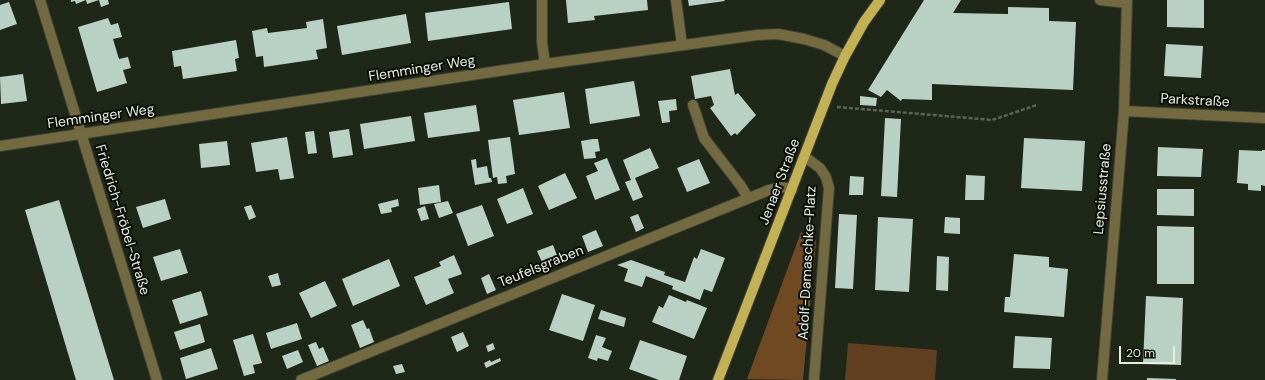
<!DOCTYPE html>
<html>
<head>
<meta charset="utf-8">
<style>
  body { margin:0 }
  #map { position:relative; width:1265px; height:380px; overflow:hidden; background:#1f2718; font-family:"DM Sans",sans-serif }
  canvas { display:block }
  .scale { position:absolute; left:1119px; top:346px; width:56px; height:18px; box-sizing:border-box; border:2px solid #e7ede3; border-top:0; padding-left:5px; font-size:12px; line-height:14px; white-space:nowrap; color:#e7ede3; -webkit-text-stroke:3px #0b0f08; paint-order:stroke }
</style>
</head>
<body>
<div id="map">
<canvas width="1265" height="380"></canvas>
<div class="scale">20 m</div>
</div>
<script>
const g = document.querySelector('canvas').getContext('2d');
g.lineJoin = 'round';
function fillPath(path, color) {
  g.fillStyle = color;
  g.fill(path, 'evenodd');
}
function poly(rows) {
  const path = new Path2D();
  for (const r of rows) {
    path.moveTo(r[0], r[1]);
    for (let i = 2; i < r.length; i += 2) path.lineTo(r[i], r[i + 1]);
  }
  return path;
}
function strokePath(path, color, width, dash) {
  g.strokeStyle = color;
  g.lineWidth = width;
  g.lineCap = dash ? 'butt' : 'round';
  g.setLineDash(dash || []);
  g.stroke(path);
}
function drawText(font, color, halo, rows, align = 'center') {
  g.font = font + ' "DM Sans",sans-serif';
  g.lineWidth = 4;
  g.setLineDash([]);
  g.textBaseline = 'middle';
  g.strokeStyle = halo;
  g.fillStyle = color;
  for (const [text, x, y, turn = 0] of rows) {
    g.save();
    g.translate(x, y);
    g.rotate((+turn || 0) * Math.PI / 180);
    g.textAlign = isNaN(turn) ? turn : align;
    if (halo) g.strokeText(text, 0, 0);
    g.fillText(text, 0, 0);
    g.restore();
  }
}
fillPath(poly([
  [848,343,937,350,935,380,845,380]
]), '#604020');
fillPath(poly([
  [801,232,816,241,803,380,747,379]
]), '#6f4922');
fillPath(poly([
  [71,0,108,0,109,4,101,7,99,0,87,4,86,0,76,4,75,1,71,2],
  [566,0,647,0,648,10,594,16,595,20,568,23],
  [688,0,724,0,725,1,689,6],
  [924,0,961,0,953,13,1008,14,1008,7,1049,8,1049,21,1076,22,1073,90,932,84,932,100,902,99,901,101,887,90,881,97,868,90],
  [1167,0,1204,0,1204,28,1167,27],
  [9,2,17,24,0,30,0,5],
  [509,2,512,29,428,41,425,13],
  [406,14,411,43,342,55,337,26],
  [108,18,111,25,118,23,122,37,113,39,119,59,128,57,131,68,123,70,127,83,97,92,78,27],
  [323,19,327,48,316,50,318,59,264,67,263,56,256,57,252,31,267,28,268,33,307,28,306,22],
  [236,40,239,58,235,59,237,71,183,79,181,66,174,67,172,51],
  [1166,44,1203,46,1201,78,1164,76],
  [730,69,735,95,738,93,756,115,737,135,735,133,731,136,710,108,714,105,711,96,695,99,691,76],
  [23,74,27,101,1,104,0,77],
  [634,81,640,116,590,124,585,89],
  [564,92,570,128,519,135,513,100],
  [860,96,877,98,876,106,860,105],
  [676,99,677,110,669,111,670,122,662,123,658,101],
  [476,105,480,131,428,138,424,113],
  [411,116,415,141,364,149,360,124],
  [885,118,901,119,897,197,881,196],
  [349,129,353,155,333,158,329,132],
  [314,131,317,153,308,154,305,132],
  [287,137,294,178,280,180,278,169,256,172,251,143],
  [510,137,515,174,506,176,507,183,498,184,497,177,493,178,488,140],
  [1024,138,1085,141,1082,191,1021,188],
  [593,139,598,139,600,151,595,152,596,158,584,159,581,141],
  [227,141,230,165,201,168,199,144],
  [1158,147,1203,149,1201,177,1157,176],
  [650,148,659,168,635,178,643,197,633,201,625,182,631,180,623,160],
  [1239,150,1262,151,1262,150,1265,150,1265,186,1261,185,1261,191,1248,190,1248,184,1237,183],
  [607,158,620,190,595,200,586,176,598,171,594,163],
  [476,159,477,168,487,166,489,178,491,178,492,182,475,185,471,160],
  [699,159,710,183,687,192,677,168],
  [565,173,577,198,549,210,538,186],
  [966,175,985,176,984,200,965,200],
  [850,176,864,177,863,195,849,195],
  [439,185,441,202,420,205,418,188],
  [523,188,533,214,507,224,497,199],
  [1157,189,1194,189,1194,216,1157,215],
  [165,199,171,219,143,228,136,207],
  [398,199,399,206,391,208,392,212,381,214,378,204],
  [59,200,114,380,76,380,25,210],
  [448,201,453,213,439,218,434,204],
  [251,205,256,217,249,220,244,207],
  [482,205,494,236,468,246,456,214],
  [425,206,429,219,421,221,417,209],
  [638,214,644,228,636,232,630,217],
  [839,214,857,215,853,289,835,288],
  [878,217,913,219,909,292,875,290],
  [945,217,960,218,960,234,944,233],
  [1157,226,1194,227,1194,284,1157,284],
  [596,230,603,246,588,252,582,236],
  [553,245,560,263,545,269,537,251],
  [180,249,188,273,161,281,153,257],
  [701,249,725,258,712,292,704,289,700,300,672,289,673,286,646,276,642,287,624,281,628,269,617,265,631,260,665,272,664,275,685,282,694,257,697,259],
  [1014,254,1049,257,1049,267,1068,269,1064,317,1004,312,1005,297,1010,297],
  [454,255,462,274,448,279,454,293,426,305,414,277,441,266,439,262],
  [937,256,949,257,948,291,936,290],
  [389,259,400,286,353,306,342,279],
  [278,273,281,285,272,287,268,276],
  [489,274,496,290,487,294,481,278],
  [325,281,337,306,311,318,299,293],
  [201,291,208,315,180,324,172,300],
  [562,294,595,305,583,341,549,330],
  [669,295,686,302,687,300,707,308,694,339,652,322,659,306,663,308],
  [1146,296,1183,298,1181,365,1143,364],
  [601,310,626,318,624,327,598,319],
  [363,320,367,329,369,328,374,342,360,348,351,325],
  [297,323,302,339,271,349,266,333],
  [200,324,205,342,180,350,174,332],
  [463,332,469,346,457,352,451,337],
  [253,334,262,363,253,365,255,373,244,376,233,340],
  [596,335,606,338,602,347,612,351,608,361,598,358,597,361,588,358],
  [1015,336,1052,338,1050,369,1013,368],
  [640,340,687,356,679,380,659,380,629,369],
  [316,342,319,349,323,347,329,361,317,366,308,345],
  [493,343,495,349,488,352,486,346],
  [211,348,218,369,186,379,180,358],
  [298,350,303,362,287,369,282,356],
  [500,358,501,361,486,368,484,363,490,360,491,362],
  [402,364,405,372,396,374,393,366],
  [1147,378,1176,379,1176,380,1147,380]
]), '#b9d1c5');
const minor = poly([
  [40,0,157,380],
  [542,0,542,42,545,64],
  [676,0,682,45],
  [1100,0,1127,3],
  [693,105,704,138,741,186,748,198],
  [1124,111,1265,118],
  [0,146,545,64,757,35,778,34,804,39,824,45,845,56],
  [805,157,820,168,826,177,829,188,814,380],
  [301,380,769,190,783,187,792,190],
  [1102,380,1124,111,1127,0]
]);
const major = poly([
  [718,380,832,84,845,56,864,22,880,0]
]);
strokePath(minor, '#3b4334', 12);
strokePath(major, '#3b4334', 12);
strokePath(poly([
  [837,107,992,120,1037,105]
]), '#5c6356', 2.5, [4, 2]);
strokePath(minor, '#736a41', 10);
strokePath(major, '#c4b055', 10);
drawText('14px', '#e7ede3', '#0b0f08', [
  ["Flemminger Weg",422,69,-9],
  ["Parkstraße",1195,101,3],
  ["Flemminger Weg",101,117,-8],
  ["Jenaer Straße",780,182,-69],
  ["Lepsiusstraße",1103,189,-85],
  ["Friedrich-Fröbel-Straße",122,220,73],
  ["Adolf-Damaschke-Platz",808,263,-87],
  ["Teufelsgraben",541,267,-22]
]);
</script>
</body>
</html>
